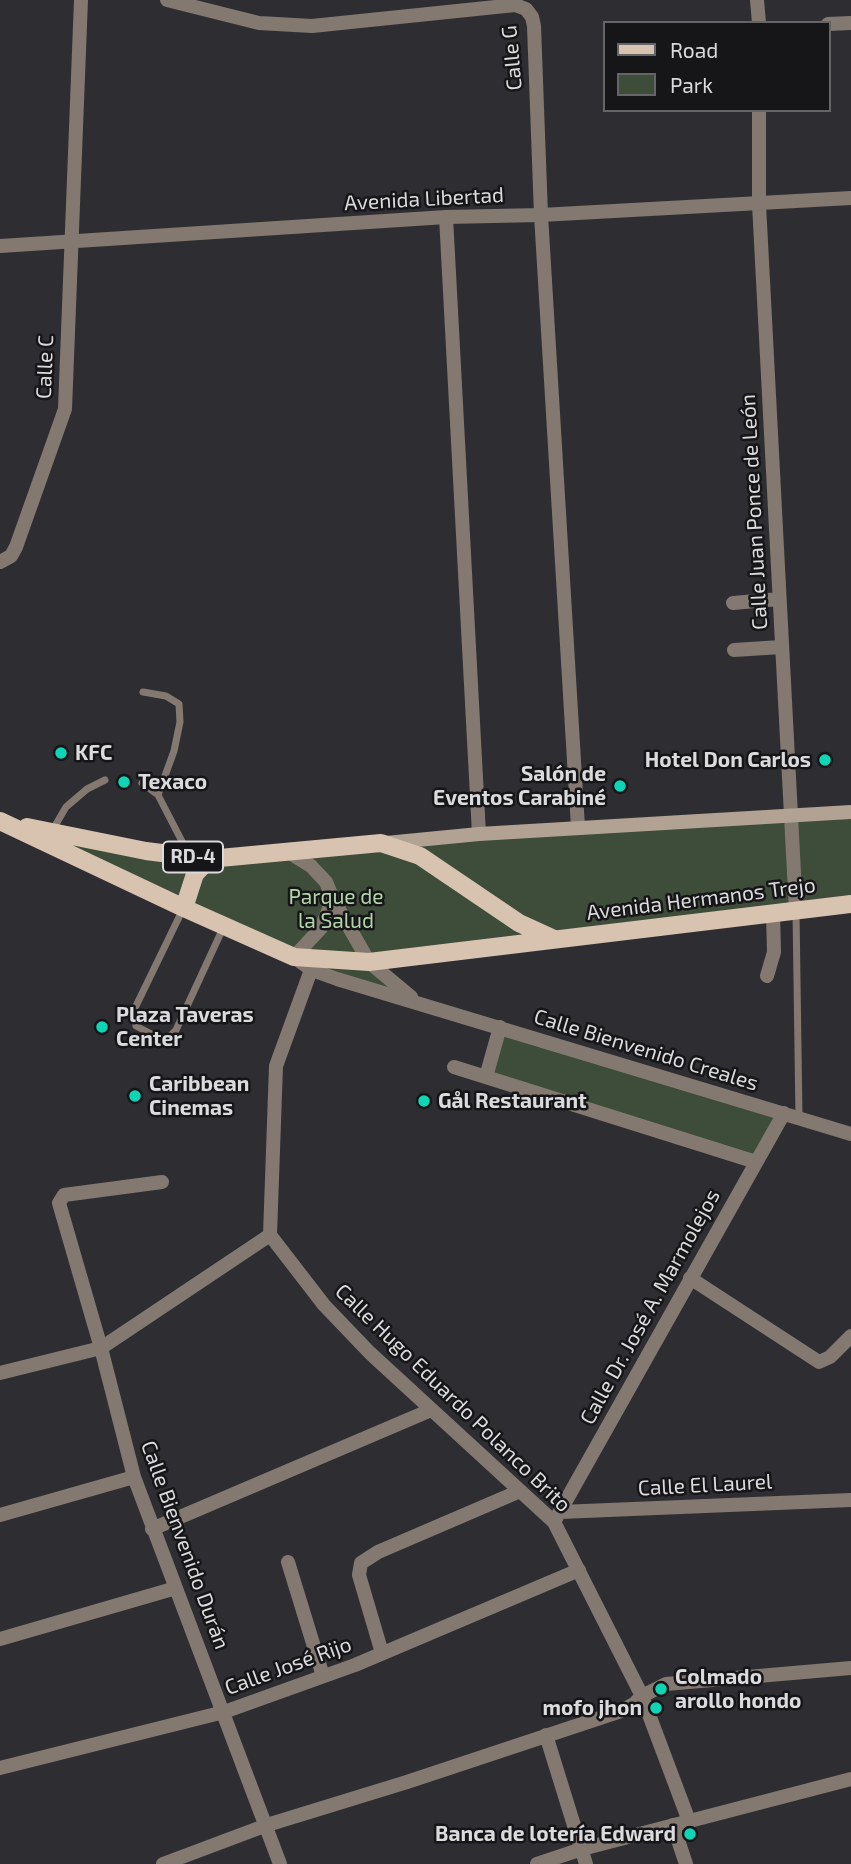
<!DOCTYPE html>
<html>
<head>
<meta charset="utf-8">
<style>
  body { margin:0 }
  #map { position:relative; width:851px; height:1864px; overflow:hidden; background:#2e2e32; font-family:"Exo 2",sans-serif }
  canvas { display:block }
  .legend { position:absolute; left:603px; top:21px; width:228px; height:91px; box-sizing:border-box; background:#161618; border:2px solid #656567; margin:0; padding:9px 12px; list-style:none; font-size:21px; color:#dbdbde }
  .legend li { display:flex; align-items:center; gap:14px; height:35px }
  .legend b { width:35px; border:2px solid #656567 }
</style>
</head>
<body>
<div id="map">
<canvas width="851" height="1864"></canvas>
<ul class="legend">
<li><b style="height:9px;background:#d7c3b0"></b>Road</li>
<li><b style="height:19px;background:#3e4c3a"></b>Park</li>
</ul>
</div>
<script>
const g = document.querySelector('canvas').getContext('2d');
g.lineJoin = 'round';
function fillPath(path, color) {
  g.fillStyle = color;
  g.fill(path, 'evenodd');
}
function poly(rows) {
  const path = new Path2D();
  for (const r of rows) {
    path.moveTo(r[0], r[1]);
    for (let i = 2; i < r.length; i += 2) path.lineTo(r[i], r[i + 1]);
  }
  return path;
}
function strokePath(path, color, width, dash) {
  g.strokeStyle = color;
  g.lineWidth = width;
  g.lineCap = dash ? 'butt' : 'round';
  g.setLineDash(dash || []);
  g.stroke(path);
}
function drawText(font, color, halo, rows, align = 'center') {
  g.font = font + ' "Exo 2",sans-serif';
  g.lineWidth = 5;
  g.setLineDash([]);
  g.textBaseline = 'middle';
  g.strokeStyle = halo;
  g.fillStyle = color;
  for (const [text, x, y, turn = 0] of rows) {
    g.save();
    g.translate(x, y);
    g.rotate((+turn || 0) * Math.PI / 180);
    g.textAlign = isNaN(turn) ? turn : align;
    if (halo) g.strokeText(text, 0, 0);
    g.fillText(text, 0, 0);
    g.restore();
  }
}
fillPath(poly([
  [851,812,851,904,369,962,410,997,337,979,7,824,209,859],
  [500,1027,784,1113,756,1162,485,1077]
]), '#3e4c3a');
strokePath(poly([
  [143,692,166,696,179,704,180,722,174,751,158,795],
  [142,783,158,795,188,853],
  [52,831,66,807,87,789,105,780],
  [183,909,134,1010,136,1026,159,1038,170,1036,176,1030,224,926],
  [796,912,799,1118]
]), '#837970', 7);
strokePath(poly([
  [167,0,259,23,312,26,515,5,526,9,532,17,534,26,541,215,578,827],
  [757,0,759,23],
  [828,24,851,23],
  [759,110,759,204,796,911],
  [446,217,479,834],
  [0,562,11,556,16,547,65,409,81,0],
  [733,603,779,599],
  [734,650,781,647],
  [287,851,311,866,326,882,333,899,321,928,294,957,312,970,337,979,851,1134],
  [333,899,369,962,411,997],
  [315,959,276,1066,270,1235,324,1305,370,1353,554,1522,642,1696,689,1821],
  [767,976,774,952,773,914],
  [454,1067,756,1162],
  [486,1077,500,1027],
  [162,1182,64,1195,59,1203,101,1348,134,1477,280,1864],
  [690,1278,819,1362,830,1357,851,1336],
  [0,1373,101,1348,270,1235],
  [560,1512,851,1500],
  [0,1515,134,1477],
  [554,1522,784,1113],
  [152,1529,431,1410],
  [288,1562,323,1676],
  [0,1639,176,1588],
  [382,1653,359,1575,361,1563,378,1552,520,1491],
  [546,1735,586,1864],
  [0,1768,224,1712,355,1665,579,1570],
  [673,1825,686,1864],
  [163,1864,267,1825,407,1782,621,1711,634,1704,642,1696,666,1684,851,1668],
  [537,1864,582,1849,851,1779]
]), '#837970', 14);
strokePath(poly([
  [0,246,446,217,541,215,851,198]
]), '#837970', 14);
strokePath(poly([
  [386,843,479,834,851,812]
]), '#b2a294', 14);
strokePath(poly([
  [0,821,184,908,294,957,369,962,851,904],
  [27,827,146,851,209,859,381,843,420,856,519,923,554,939],
  [184,908,195,874,209,859]
]), '#d7c3b0', 18);
for (const [x, y, r, color] of [
  [61,753,7,"#0dd5b5"],
  [825,760,7,"#0dd5b5"],
  [124,782,7,"#0dd5b5"],
  [620,786,7,"#0dd5b5"],
  [102,1027,7,"#0dd5b5"],
  [135,1096,7,"#0dd5b5"],
  [424,1101,7,"#0dd5b5"],
  [661,1689,7,"#0dd5b5"],
  [656,1708,7,"#0dd5b5"],
  [690,1834,7,"#0dd5b5"]
]) {
  const dot = new Path2D();
  dot.arc(x, y, r, 0, 2 * Math.PI);
  g.fillStyle = color;
  g.fill(dot);
  strokePath(dot, '#161618', 2.5);
}
for (const [x, y, w] of [
  [193,857,60]
]) {
  const box = new Path2D();
  box.roundRect(x - w / 2, y - 15.5, w, 31, 5);
  g.fillStyle = '#161618';
  g.fill(box);
  strokePath(box, '#dbdbde', 2);
}
drawText('bold 19px', '#dbdbde', null, [
  ["RD-4",193,857]
]);
drawText('21px', '#dbdbde', '#161618', [
  ["Calle G",512,58,-95],
  ["Avenida Libertad",424,199,-3],
  ["Calle C",45,367,-88],
  ["Calle Juan Ponce de León",754,512,-93],
  ["Avenida Hermanos Trejo",701,899,-7],
  ["Calle Bienvenido Creales",646,1050,17],
  ["Calle Dr. José A. Marmolejos",650,1307,-61],
  ["Calle Hugo Eduardo Polanco Brito",453,1398,44],
  ["Calle El Laurel",705,1485,-3],
  ["Calle Bienvenido Durán",185,1545,70],
  ["Calle José Rijo",288,1666,-20]
]);
drawText('bold 21px', '#dbdbde', '#161618', [
  ["KFC",75,753],
  ["Hotel Don Carlos",811,760,"right"],
  ["Salón de",606,774,"right"],
  ["Eventos Carabiné",606,798,"right"],
  ["Texaco",138,782],
  ["Plaza Taveras",116,1015],
  ["Center",116,1039],
  ["Caribbean",149,1084],
  ["Cinemas",149,1108],
  ["Gål Restaurant",438,1101],
  ["Colmado",675,1677],
  ["arollo hondo",675,1701],
  ["mofo jhon",642,1708,"right"],
  ["Banca de lotería Edward",676,1834,"right"]
], 'left');
drawText('21px', '#b2d5aa', '#161618', [
  ["Parque de",336,897],
  ["la Salud",336,921]
]);
</script>
</body>
</html>
